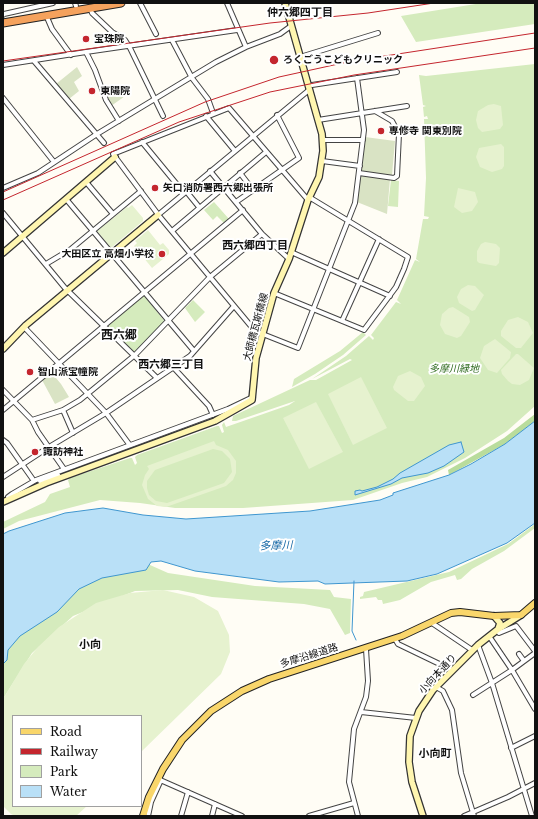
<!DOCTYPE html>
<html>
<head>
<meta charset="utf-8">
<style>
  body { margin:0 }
  #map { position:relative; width:538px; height:819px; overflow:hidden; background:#fffdf5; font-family:"Libre Baskerville",serif }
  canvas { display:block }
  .frame { position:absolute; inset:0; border:4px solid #111; pointer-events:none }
  .legend { position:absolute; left:12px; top:715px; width:130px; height:92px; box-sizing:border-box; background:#fff; border:1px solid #a0a0a0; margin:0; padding:5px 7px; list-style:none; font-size:12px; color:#111 }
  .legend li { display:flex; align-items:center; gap:8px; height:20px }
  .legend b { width:20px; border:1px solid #a0a0a0 }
</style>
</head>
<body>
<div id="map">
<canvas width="538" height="819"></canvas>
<div class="frame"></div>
<ul class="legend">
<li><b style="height:5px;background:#f9d66b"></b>Road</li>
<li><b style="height:5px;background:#c4262e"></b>Railway</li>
<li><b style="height:11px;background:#d5ebbd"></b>Park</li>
<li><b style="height:11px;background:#b9e0f7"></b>Water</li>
</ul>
</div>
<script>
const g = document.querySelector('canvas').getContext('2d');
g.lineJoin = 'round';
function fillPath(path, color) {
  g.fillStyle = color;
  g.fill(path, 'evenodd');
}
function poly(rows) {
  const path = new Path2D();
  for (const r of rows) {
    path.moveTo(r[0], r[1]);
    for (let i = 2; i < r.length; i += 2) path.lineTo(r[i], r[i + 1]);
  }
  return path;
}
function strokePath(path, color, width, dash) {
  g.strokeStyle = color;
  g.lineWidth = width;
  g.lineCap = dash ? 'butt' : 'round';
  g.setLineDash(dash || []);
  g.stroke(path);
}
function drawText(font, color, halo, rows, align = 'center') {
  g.font = font + ' "Libre Baskerville","Noto Sans JP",serif';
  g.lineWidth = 4;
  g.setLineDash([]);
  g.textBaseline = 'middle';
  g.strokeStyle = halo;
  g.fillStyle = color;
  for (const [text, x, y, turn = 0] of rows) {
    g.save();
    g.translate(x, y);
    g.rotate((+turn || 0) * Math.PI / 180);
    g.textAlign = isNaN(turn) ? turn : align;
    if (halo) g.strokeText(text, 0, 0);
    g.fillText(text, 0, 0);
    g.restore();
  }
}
fillPath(poly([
  [482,3,535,3,535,24,416,42,401,16],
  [535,64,535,406,507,431,465,458,427,477,402,483,353,500,243,508,175,508,140,503,100,500,19,521,3,529,3,522,45,502,50,494,70,487,68,480,70,478,130,458,132,458,135,465,137,463,135,457,137,455,217,426,219,426,222,433,224,432,222,425,224,422,226,427,289,405,295,401,236,421,232,421,233,416,310,380,316,380,352,360,350,359,312,379,346,356,369,336,373,340,374,338,371,335,396,302,401,304,397,300,415,260,420,262,416,259,423,219,428,219,429,217,424,216,426,178,424,119,428,119,427,116,424,117,423,107,426,106,423,105,419,75,426,76],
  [391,180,399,181,398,207,388,206],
  [214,202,229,219,224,223,217,216,213,220,204,210],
  [144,295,165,322,134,352,108,325],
  [193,300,205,312,195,322,185,308],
  [363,332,366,335,343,355,315,374,292,387,294,379,340,351],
  [535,524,535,528,504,551,472,569,461,579,457,580,455,575,431,582,400,600,383,604,382,600,378,600,376,597,360,599,360,597,363,596,364,592,449,572,508,544],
  [120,564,150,565,168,573,255,586,330,590,334,597,351,599,350,633,345,635,330,609,304,604,212,597,178,590,135,591,73,616,32,653,3,699,3,622]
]), '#d5ebbd');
fillPath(poly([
  [535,414,535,421,505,444,449,475,448,470,504,438]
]), '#b9dc9c');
fillPath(poly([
  [77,67,82,76,74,82,79,91,69,99,56,84],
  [122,85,128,94,111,106,107,96],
  [365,137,395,141,392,175,361,172],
  [360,175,390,179,387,214,357,202],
  [51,372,61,384,69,397,55,404,42,380]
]), '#d9e3c4');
fillPath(poly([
  [494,104,501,106,503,125,500,129,482,132,478,128,476,120,478,111,488,105],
  [501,144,504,147,504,166,502,169,492,172,480,167,476,157,479,148],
  [458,188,475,192,478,202,472,211,462,213,454,207],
  [132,205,143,218,143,221,111,248,97,231,127,207,128,208],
  [148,230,160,245,163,243,169,250,169,254,152,268,134,246,137,243,135,241],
  [485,242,496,244,500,248,499,263,496,266,479,263,477,261,477,251,481,244],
  [468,285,475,286,484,295,475,310,472,311,459,303,457,297,461,289],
  [453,307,469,317,470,322,461,336,457,338,445,334,440,325,442,314,449,308],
  [518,317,528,322,533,333,521,348,516,348,501,336,501,331,508,320],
  [495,339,511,352,510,358,497,373,488,370,480,358,484,346],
  [516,354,518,354,534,368,529,380,520,385,512,384,508,381,502,374,501,370],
  [410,371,421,377,425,386,414,401,408,401,394,390,393,387,398,376],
  [361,377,387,428,353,445,328,394],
  [316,402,343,452,309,469,283,418],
  [214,441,216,445,228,450,236,461,236,473,233,480,226,486,166,507,157,506,148,499,142,485,145,475,149,469,147,466],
  [213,449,222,451,230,459,232,472,224,483,167,503,156,501,149,495,147,488,147,481,155,470],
  [163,590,194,597,218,611,229,635,230,652,221,674,141,752,141,716,13,716,13,806,87,806,76,816,15,816,11,814,3,806,3,699,24,664,38,647,59,627,96,603,130,593]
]), '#e6f2cf');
const water = poly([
  [535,421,535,523,507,543,437,574,407,581,325,584,318,581,279,582,195,571,161,561,151,562,146,570,102,578,79,589,57,612,20,636,8,650,7,660,3,664,3,534,9,531,65,513,103,508,143,515,186,519,310,511,380,500,393,495,393,493,449,475,471,464,505,444,535,421],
  [461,442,464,452,444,466,428,473,402,478,391,484,355,495,355,491,360,490,362,491,377,487,393,479,400,473,449,445,461,442]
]);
fillPath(water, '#b9e0f7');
strokePath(water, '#3f96cf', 1);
strokePath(poly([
  [354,581,352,631,356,640]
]), '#3f96cf', 1);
const street = poly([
  [75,3,76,6],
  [140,3,156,34],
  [227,3,246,47],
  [90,8,92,13,112,32,125,40,130,48,163,116],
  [3,15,4,14,53,3],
  [46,15,52,29,71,55],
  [172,40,192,78,208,99,213,113],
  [300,57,378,33],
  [34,61,104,143],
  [3,65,86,52],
  [312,85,397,72],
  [3,98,54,162],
  [206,116,235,151],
  [318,120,407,106],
  [119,121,106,100,95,70,86,52,237,30],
  [323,140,363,140],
  [142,142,184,193],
  [322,161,360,166],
  [210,171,262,234,289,259],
  [240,173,253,190],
  [359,173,394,178,397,176,399,134,392,121,375,111],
  [86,182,113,214],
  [3,188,38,173,97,134,216,62,246,47,280,34,291,26],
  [186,191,199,207],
  [66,199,194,351],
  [308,200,229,108,113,154,160,217,255,331,298,348,355,203,364,130,357,78],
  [236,202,299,158,277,115],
  [3,213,65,288,157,378],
  [158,215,309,90],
  [172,231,266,152],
  [291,252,390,296],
  [46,264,71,249,141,191],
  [274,293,364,330,396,287,404,269,408,257,309,197],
  [342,321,379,239],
  [24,327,106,413,129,444],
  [173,367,209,406,213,415],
  [3,390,32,420,38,432,64,469],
  [3,410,243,210],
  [63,410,73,433],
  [32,420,63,410,80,400,135,355,210,277,262,234],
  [3,440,7,443,34,481],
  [3,477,49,447,106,413,190,356,234,306],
  [40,481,58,475,60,478],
  [9,499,8,497,12,494,36,480,228,409,253,397],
  [432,623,472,650],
  [497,630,499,633,516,626,535,651],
  [489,636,512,670,535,709],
  [395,639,398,644,452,670],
  [478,645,492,683,532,816],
  [519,654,524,661],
  [436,687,443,691,452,710,461,773,474,816],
  [473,695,512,670,535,653],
  [361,712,416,718],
  [511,748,535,736],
  [158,779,242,816],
  [148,816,151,802,161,780],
  [181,816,188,792],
  [212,816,215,804],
  [309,816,354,803],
  [358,816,349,782,354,729,366,697,368,681,366,649],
  [464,816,508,797,535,783]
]);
const secondary = poly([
  [3,253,115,157],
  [3,349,26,325,158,215],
  [3,502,46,483,215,421,252,400,256,358,266,322,274,293,289,259,308,200,319,177,323,151,322,134,285,3],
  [494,616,500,623,498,629],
  [423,816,412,782,409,762,410,736,419,711,433,690,478,645,497,630,521,615]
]);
const primary = poly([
  [143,816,149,797,163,769,182,740,211,711,242,691,269,679,402,636,451,613,460,612,494,616,521,615,535,603]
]);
const highway = poly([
  [3,23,121,3]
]);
strokePath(street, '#444', 6);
strokePath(secondary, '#333', 8);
strokePath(primary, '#222', 8);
strokePath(highway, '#222', 9);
strokePath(street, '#fff', 4);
strokePath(secondary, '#fff6b0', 5.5);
strokePath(primary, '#f9d66b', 6);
strokePath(highway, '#f5a25d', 7);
strokePath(poly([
  [3,61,270,23,368,13,434,3],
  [3,192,205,102,279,77,352,61,535,33],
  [3,200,179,122,270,92,354,75,535,48]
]), '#c4262e', 1);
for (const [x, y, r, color] of [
  [86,39,4,"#c4262e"],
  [274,60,5,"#c4262e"],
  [92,91,4,"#c4262e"],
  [381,131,4,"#c4262e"],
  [155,188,4,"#c4262e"],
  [162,254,4,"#c4262e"],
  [30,372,4,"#c4262e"],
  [35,452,4,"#c4262e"]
]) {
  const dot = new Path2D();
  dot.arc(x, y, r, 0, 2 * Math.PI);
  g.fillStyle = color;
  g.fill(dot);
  strokePath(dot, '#fff', 1.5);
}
drawText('bold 10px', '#111', '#fff', [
  ["宝珠院",94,39],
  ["ろくごうこどもクリニック",283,60],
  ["東陽院",100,91],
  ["専修寺 関東別院",389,131],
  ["矢口消防署西六郷出張所",163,188],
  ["大田区立 高畑小学校",154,254,"right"],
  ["智山派宝幢院",38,372],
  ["諏訪神社",43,452]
], 'left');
drawText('10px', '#111', '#fff', [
  ["大師橋瓦斯橋線",256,327,-75],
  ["多摩沿線道路",309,656,-17],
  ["小向本通り",438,674,-47]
]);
drawText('italic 10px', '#2f6b1f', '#fff', [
  ["多摩川緑地",454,369]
]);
drawText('bold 11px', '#111', '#fff', [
  ["仲六郷四丁目",300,13],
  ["西六郷四丁目",255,246],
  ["西六郷三丁目",171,365],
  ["小向",90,645],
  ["小向町",435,754]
]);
drawText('italic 11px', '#1768a6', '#fff', [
  ["多摩川",276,546,-1]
]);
drawText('bold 12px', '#111', '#fff', [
  ["西六郷",119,336]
]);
</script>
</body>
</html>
